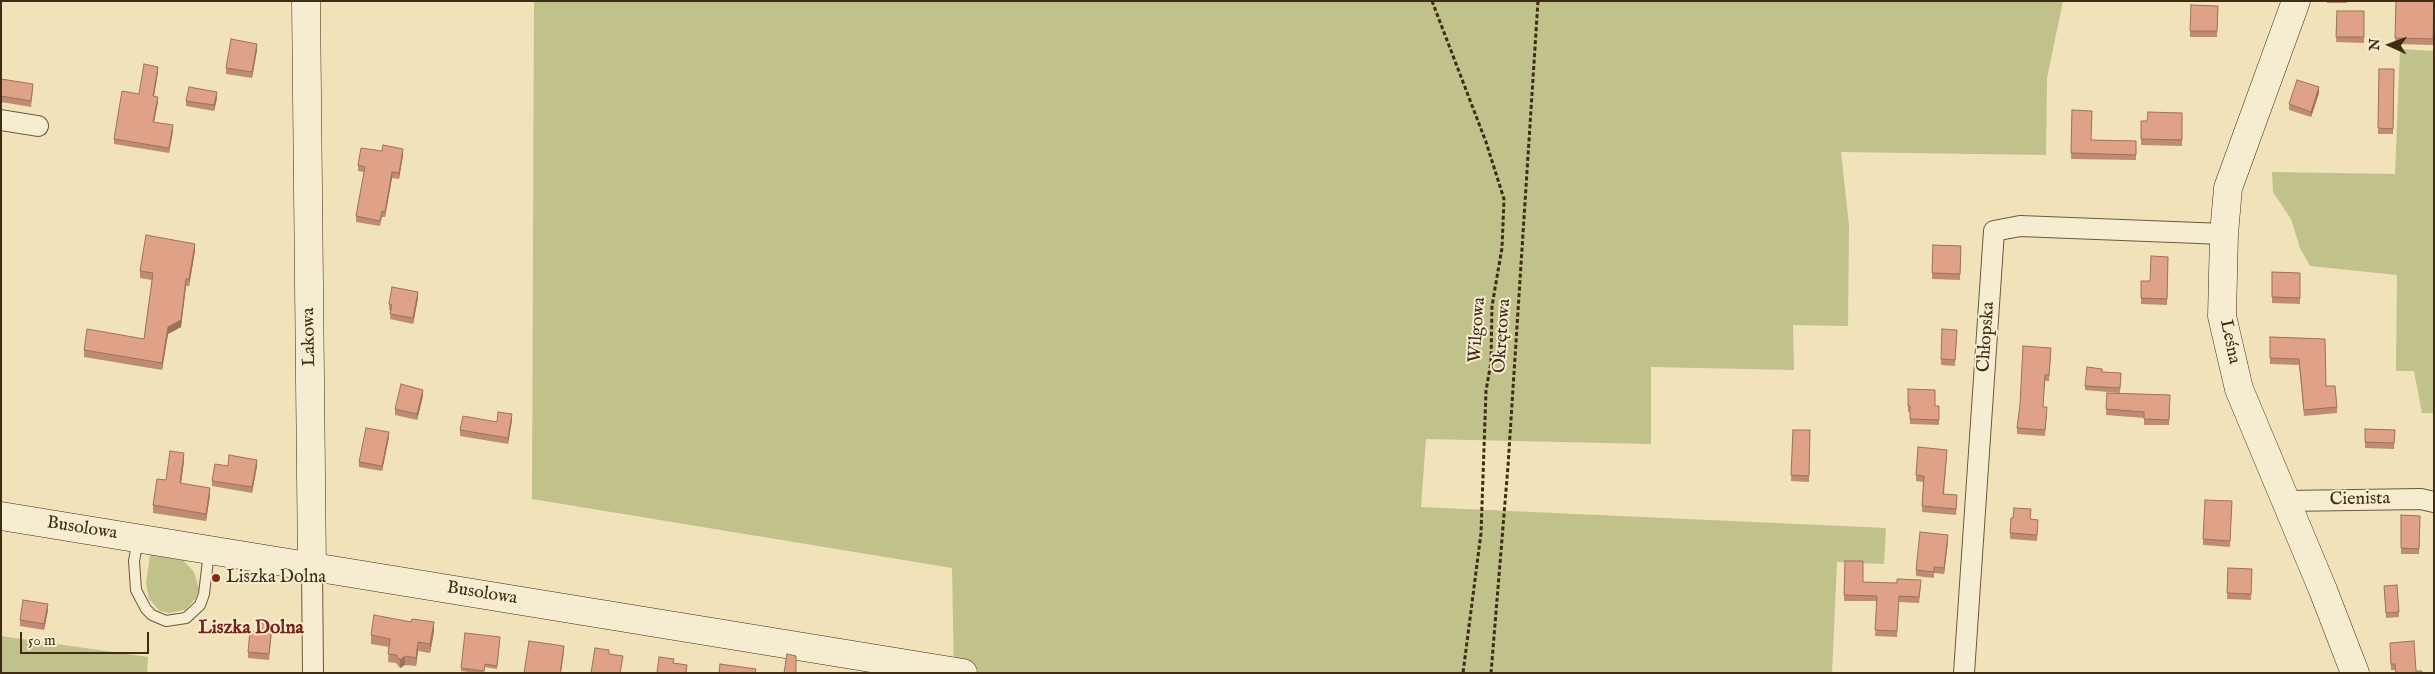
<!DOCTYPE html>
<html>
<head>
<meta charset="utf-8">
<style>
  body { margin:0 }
  #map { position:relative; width:2435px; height:674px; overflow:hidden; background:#f1e2b9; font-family:"IM FELL English",serif }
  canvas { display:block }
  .frame { position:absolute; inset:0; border:2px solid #402b14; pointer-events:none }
  .north { position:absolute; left:2365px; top:20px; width:50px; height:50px; -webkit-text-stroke:4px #f6ecd2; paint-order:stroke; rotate:272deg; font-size:14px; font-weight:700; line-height:20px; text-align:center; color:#402b14 }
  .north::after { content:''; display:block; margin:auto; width:18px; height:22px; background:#402b14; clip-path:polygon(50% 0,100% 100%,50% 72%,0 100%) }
  .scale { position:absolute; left:20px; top:632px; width:129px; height:22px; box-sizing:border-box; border:2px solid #402b14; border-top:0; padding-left:6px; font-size:15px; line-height:18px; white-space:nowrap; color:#402b14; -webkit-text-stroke:4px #f6ecd2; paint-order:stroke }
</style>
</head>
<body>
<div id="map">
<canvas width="2435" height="674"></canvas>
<div class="frame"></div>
<div class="north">N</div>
<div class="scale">50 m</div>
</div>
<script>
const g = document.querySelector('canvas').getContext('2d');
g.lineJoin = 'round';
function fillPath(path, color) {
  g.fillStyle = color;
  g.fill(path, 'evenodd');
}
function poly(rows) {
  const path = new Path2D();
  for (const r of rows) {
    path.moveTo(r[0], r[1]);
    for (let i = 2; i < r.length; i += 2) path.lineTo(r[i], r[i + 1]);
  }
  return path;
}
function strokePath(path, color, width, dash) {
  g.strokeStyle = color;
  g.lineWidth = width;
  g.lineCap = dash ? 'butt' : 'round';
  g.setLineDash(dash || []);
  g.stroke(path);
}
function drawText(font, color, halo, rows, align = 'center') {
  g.font = font + ' "IM FELL English",serif';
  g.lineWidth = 4;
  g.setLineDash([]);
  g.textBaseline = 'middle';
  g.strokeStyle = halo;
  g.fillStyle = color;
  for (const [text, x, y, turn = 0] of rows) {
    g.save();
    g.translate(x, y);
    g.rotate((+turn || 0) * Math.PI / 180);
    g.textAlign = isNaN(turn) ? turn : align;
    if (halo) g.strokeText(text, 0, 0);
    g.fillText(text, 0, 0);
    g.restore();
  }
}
fillPath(poly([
  [534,1,2063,1,2047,78,2046,155,1841,152,1849,225,1848,326,1793,325,1794,370,1651,367,1651,444,1426,439,1421,507,1886,528,1884,564,1837,562,1832,673,954,673,952,568,532,499],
  [2400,49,2434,51,2434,413,2422,413,2414,371,2396,371,2397,275,2310,266,2300,248,2291,219,2273,192,2272,172,2395,174],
  [150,555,183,560,194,572,199,589,196,598,185,610,169,613,160,611,149,599,146,583],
  [1,636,148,657,147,673,1,673]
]), '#c1c18b');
const lane = poly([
  [138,539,134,561,136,590,146,609,152,615,166,621,186,618,200,605,204,594,209,552]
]);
const street = poly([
  [1,120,38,126],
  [2286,501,2421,499,2434,502],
  [312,568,313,673],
  [1964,673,1994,231,2020,226,2224,234]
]);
const secondary = poly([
  [306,1,312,568],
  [2296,1,2228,188,2224,234,2222,316,2239,389,2323,590,2355,673],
  [1,516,963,673]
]);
strokePath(lane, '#6c593d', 12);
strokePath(street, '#6c593d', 22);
strokePath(secondary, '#402b14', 29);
strokePath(poly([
  [1432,1,1486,142,1504,199,1502,248,1492,306,1491,362,1486,391,1481,533,1463,673],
  [1491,673,1508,466,1538,1]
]), '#402b14', 3, [4, 2.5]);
strokePath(lane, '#f6ecd2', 10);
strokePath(street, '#f6ecd2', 20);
strokePath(secondary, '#f6ecd2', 28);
fillPath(poly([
  [2327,1,2347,1,2347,3,2327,3],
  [2396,1,2434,1,2433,45,2395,44],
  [2218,6,2217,37,2190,37,2190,31],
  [2337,11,2364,11,2364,43,2336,42],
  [257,50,252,78,226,74,226,68],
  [2379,69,2394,69,2393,134,2378,134],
  [158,72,154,96,158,102,154,122,173,131,169,153,114,144,114,139,139,94],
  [1,79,33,90,31,107,1,102],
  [2319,93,2311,117,2289,110,2289,104],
  [217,98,214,111,186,106,186,101],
  [2072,110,2091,140,2136,141,2136,160,2071,159],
  [2182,113,2182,146,2141,145,2141,121,2147,121],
  [403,155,399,179,392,178,385,217,382,217,380,226,356,222,356,216,364,172,358,171,358,165],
  [1933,245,1961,246,1960,280,1932,279],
  [195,251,189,286,186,286,181,327,168,334,162,370,84,357,84,350,144,339,152,280,140,278,140,271],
  [2168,257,2167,305,2141,304,2141,281,2150,281],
  [2272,272,2300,273,2300,304,2272,303],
  [418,298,413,324,390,319,391,310,389,310,389,304],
  [1957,336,1955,366,1941,365,1941,359],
  [2270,337,2325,339,2326,386,2337,407,2337,413,2304,416,2299,365,2270,364],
  [2051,354,2049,381,2045,381,2043,407,2047,413,2045,436,2017,434,2017,428,2020,405],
  [2102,372,2121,373,2120,393,2085,390,2085,386],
  [1908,389,1935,406,1939,406,1939,425,1910,424,1910,412,1908,412],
  [2107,393,2170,395,2169,425,2144,425,2144,418,2106,415],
  [423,396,417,420,395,415,395,409],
  [512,420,508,444,460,436,460,430,497,422],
  [2365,429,2395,430,2394,449,2365,448],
  [1793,430,1810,430,1809,482,1791,481],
  [389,437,382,471,359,467,359,462],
  [1947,455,1944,494,1957,501,1956,515,1922,512,1923,482,1916,481,1916,475],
  [184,461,181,483,210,495,206,521,153,513,153,505,166,480],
  [228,466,257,466,252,493,212,486,212,481],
  [2232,501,2230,547,2203,545,2203,539],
  [2401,515,2420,516,2419,554,2401,554],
  [2031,519,2038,526,2037,541,2010,539,2010,533],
  [1948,541,1944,574,1934,573,1934,578,1916,576,1916,570],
  [1845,561,1863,582,1921,586,1919,603,1899,602,1897,637,1875,636,1877,601,1844,601],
  [2228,568,2252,569,2251,600,2227,599],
  [2384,586,2399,612,2399,617,2386,618],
  [48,610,44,630,20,626,20,620],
  [272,631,269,660,248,658,248,652,257,632],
  [434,631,430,653,418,651,416,666,405,665,400,668,396,663,388,662,389,647,371,644,371,635],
  [500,640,497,669,485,667,484,673,476,673,461,671,461,668],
  [2390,648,2416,671,2422,673,2395,673,2395,670,2391,670]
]), '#c08b73');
fillPath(poly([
  [257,44,257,50,252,78,252,72],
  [158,67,158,72,153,101,153,96],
  [2319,87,2319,93,2311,117,2311,112],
  [217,92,217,98,214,111,214,105],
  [158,97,158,102,153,127,153,122],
  [173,125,173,131,169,153,169,148],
  [403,149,403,155,399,179,399,173],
  [392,172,392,178,385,217,385,212],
  [195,244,195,251,189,286,189,279],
  [186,279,186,286,181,327,168,334,162,370,162,363,168,327],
  [418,292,418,298,413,324,413,318],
  [423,390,423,396,417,420,417,414],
  [512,414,512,420,508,444,508,438],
  [389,432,389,437,382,471,382,466],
  [184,453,184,461,180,490,180,483],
  [257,460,257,466,252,493,252,487],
  [210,488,210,495,206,521,206,514],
  [1948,535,1948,541,1944,574,1944,568],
  [48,604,48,610,44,630,44,624],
  [434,622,434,631,430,653,430,644],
  [418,642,418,651,416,666,416,658],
  [564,646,564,652,561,673,560,673],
  [405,656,405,665,400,668,400,660]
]), '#9c715e');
const building = poly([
  [2396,1,2434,1,2433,39,2395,38,2396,1],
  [2191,5,2218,6,2217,31,2190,31,2191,5],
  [2337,11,2364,11,2364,37,2336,37,2337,11],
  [231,39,257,44,252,72,226,68,231,39],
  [144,64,158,67,153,96,158,97,153,122,173,125,169,148,114,139,122,91,139,94,144,64],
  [2379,69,2394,69,2393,129,2378,128,2379,69],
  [1,79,33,84,31,101,1,96,1,79],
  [2297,80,2319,87,2311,112,2289,104,2297,80],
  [189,87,217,92,214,105,186,101,189,87],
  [2072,110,2092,111,2091,140,2136,141,2136,155,2071,153,2072,110],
  [2148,112,2182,113,2182,140,2141,139,2141,121,2147,121,2148,112],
  [383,145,403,149,399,173,392,172,385,212,382,211,380,221,356,216,365,167,358,165,361,148,382,151,383,145],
  [146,235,195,244,189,279,186,279,181,320,168,327,162,363,84,350,87,329,144,339,153,273,140,271,146,235],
  [1933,245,1961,246,1960,274,1932,273,1933,245],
  [2151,256,2168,257,2167,299,2141,298,2141,281,2150,281,2151,256],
  [2272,272,2300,273,2300,298,2272,297,2272,272],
  [392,287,418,292,413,318,390,314,392,305,389,304,392,287],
  [1942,329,1957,330,1955,360,1941,359,1942,329],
  [2270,337,2325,339,2326,386,2335,386,2337,407,2304,410,2299,359,2270,358,2270,337],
  [2023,346,2051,348,2049,375,2045,375,2043,407,2047,407,2045,430,2017,428,2020,405,2023,346],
  [2087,367,2102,369,2102,372,2121,373,2120,388,2085,386,2087,367],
  [401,384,423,390,417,414,395,409,401,384],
  [1908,389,1935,390,1935,406,1939,406,1939,420,1910,419,1910,406,1908,406,1908,389],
  [2107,393,2170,395,2169,420,2144,419,2144,412,2106,409,2107,393],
  [498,412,512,414,508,438,460,430,463,416,497,422,498,412],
  [366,428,389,432,382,466,359,462,366,428],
  [2365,429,2395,430,2394,443,2365,442,2365,429],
  [1793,430,1810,430,1809,476,1791,475,1793,430],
  [1918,447,1947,450,1943,494,1957,495,1956,509,1922,506,1924,476,1916,475,1918,447],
  [170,451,184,453,180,483,210,488,206,514,153,505,157,479,166,480,170,451],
  [229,455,257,460,252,487,212,481,215,464,228,466,229,455],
  [2205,500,2232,501,2230,541,2203,539,2205,500],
  [2014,508,2031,509,2030,519,2038,520,2037,535,2010,533,2011,518,2013,518,2014,508],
  [2401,515,2420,516,2419,549,2401,548,2401,515],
  [1920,532,1948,535,1944,568,1934,567,1934,572,1916,570,1920,532],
  [1845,561,1863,561,1863,582,1897,583,1897,579,1921,580,1919,597,1899,596,1897,631,1875,630,1877,596,1844,595,1845,561],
  [2228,568,2252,569,2251,594,2227,593,2228,568],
  [2397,585,2399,612,2386,613,2384,586,2397,585],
  [23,600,48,604,44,624,20,620,23,600],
  [374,615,411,622,412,619,434,622,430,644,418,642,416,658,405,656,400,660,396,655,388,654,390,639,371,635,374,615],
  [258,623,272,625,269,654,248,652,250,631,257,632,258,623],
  [465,633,500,637,497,666,485,664,484,671,461,668,465,633],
  [529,641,564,646,560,673,524,673,529,641],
  [2414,641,2416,671,2422,671,2422,673,2396,673,2395,664,2391,664,2390,643,2414,641],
  [595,648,609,650,609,654,623,656,620,673,591,673,595,648],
  [787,654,796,656,796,673,784,673,787,654],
  [659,657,674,659,673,663,687,665,686,673,657,673,659,657],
  [720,664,756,669,755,673,719,673,720,664]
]);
fillPath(building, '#dfa286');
strokePath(building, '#9c715e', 1);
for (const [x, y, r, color] of [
  [216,578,5,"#8f2418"]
]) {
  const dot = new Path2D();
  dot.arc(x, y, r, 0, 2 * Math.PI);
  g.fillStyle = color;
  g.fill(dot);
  strokePath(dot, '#f6ecd2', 2);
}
drawText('18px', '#402b14', '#f6ecd2', [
  ["Wilgowa",1478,330,-86],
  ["Okrętowa",1503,336,-86],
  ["Lakowa",310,337,-91],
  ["Chłopska",1987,337,-86],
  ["Leśna",2229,342,78],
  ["Cienista",2360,500,-1],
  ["Busolowa",82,529,9],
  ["Busolowa",482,594,9]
]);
drawText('18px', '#402b14', '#f6ecd2', [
  ["Liszka Dolna",226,578]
], 'left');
drawText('bold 19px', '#7a1f14', '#f6ecd2', [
  ["Liszka Dolna",251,629]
]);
</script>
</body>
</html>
